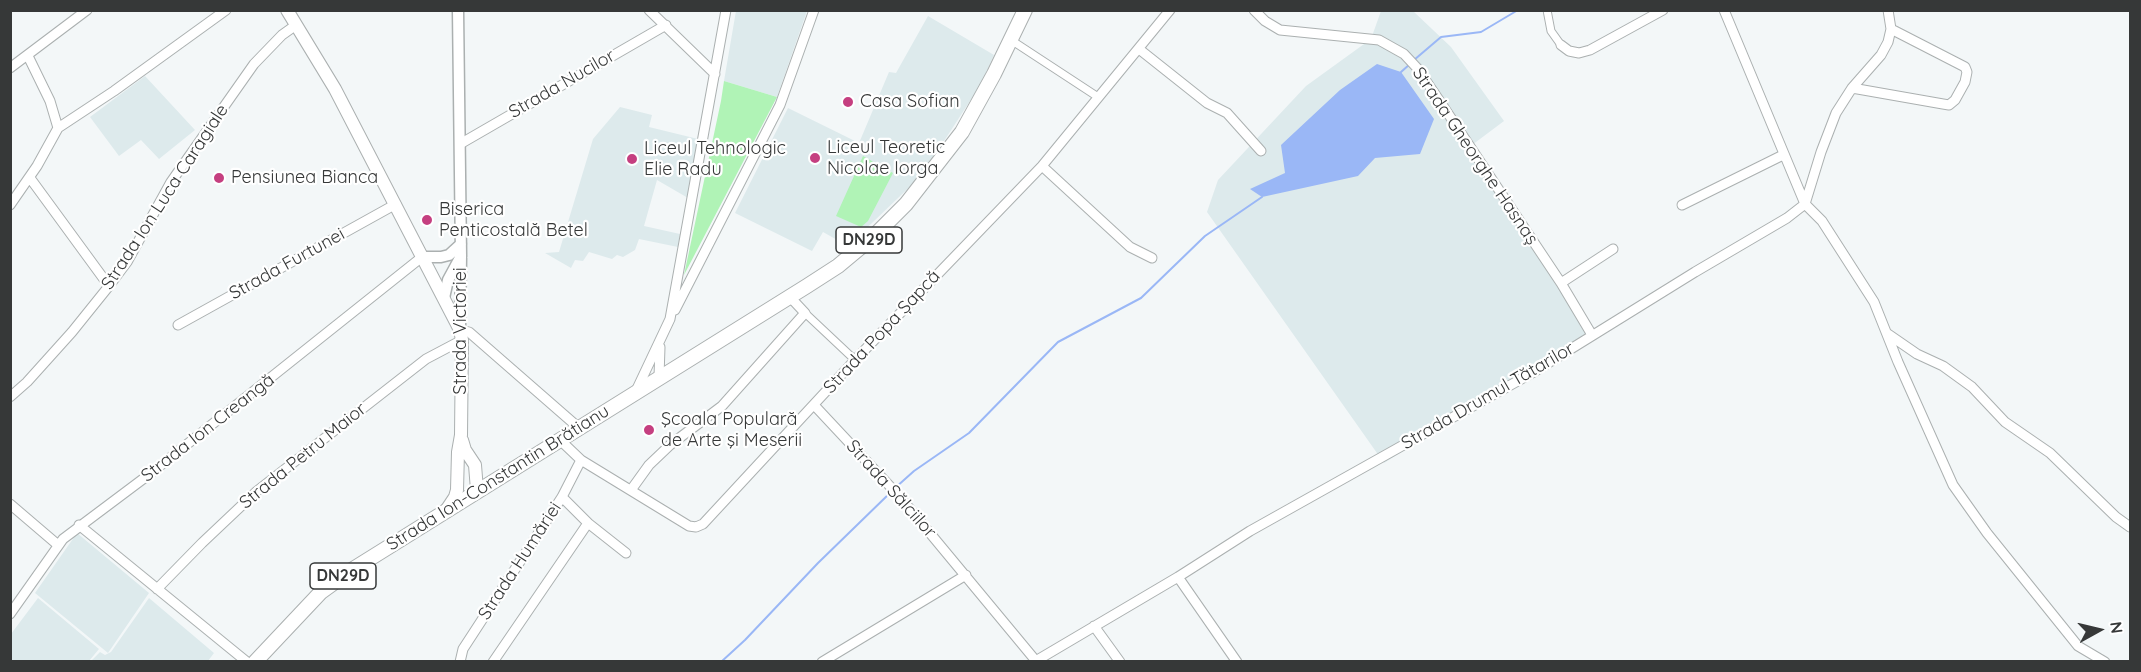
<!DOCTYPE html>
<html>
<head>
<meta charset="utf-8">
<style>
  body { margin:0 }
  #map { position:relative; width:2141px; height:672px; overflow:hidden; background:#f3f7f8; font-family:Quicksand,sans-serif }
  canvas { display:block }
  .frame { position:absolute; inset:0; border:12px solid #363838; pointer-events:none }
  .north { position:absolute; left:2069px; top:600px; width:60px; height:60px; -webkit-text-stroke:4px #fff; paint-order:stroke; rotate:82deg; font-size:16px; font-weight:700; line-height:24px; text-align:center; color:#363838 }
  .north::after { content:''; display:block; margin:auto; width:21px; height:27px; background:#363838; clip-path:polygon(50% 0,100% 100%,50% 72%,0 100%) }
</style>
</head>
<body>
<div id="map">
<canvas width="2141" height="672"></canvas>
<div class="frame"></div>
<div class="north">N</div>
</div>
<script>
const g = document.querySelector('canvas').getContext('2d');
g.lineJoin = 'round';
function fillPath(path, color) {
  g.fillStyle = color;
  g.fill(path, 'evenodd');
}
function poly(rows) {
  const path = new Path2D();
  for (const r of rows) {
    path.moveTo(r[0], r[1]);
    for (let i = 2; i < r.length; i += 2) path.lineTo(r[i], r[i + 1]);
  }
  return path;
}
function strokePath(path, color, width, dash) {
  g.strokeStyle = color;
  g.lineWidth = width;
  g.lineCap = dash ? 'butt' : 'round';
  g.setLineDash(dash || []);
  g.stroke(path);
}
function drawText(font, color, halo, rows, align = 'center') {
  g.font = font + ' Quicksand,sans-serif';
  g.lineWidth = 4.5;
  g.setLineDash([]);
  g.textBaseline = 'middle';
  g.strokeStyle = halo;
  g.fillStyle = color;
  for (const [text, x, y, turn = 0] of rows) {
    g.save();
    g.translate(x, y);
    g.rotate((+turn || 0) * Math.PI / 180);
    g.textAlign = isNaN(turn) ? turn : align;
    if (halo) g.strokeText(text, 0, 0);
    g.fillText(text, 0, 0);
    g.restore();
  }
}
fillPath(poly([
  [736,11,807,11,777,97,724,81],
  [1381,11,1413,11,1451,47,1504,121,1468,148,1592,335,1384,463,1207,212,1218,180,1306,86,1371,39],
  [928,16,994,55,981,84,922,175,848,246,823,232,812,251,735,213,788,108,859,143,889,72,896,73],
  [145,76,195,130,159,159,141,140,119,156,90,117],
  [620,107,652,115,649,127,698,139,688,198,657,180,644,226,680,234,678,247,639,239,635,250,623,257,617,255,612,259,589,252,583,261,575,260,571,268,545,253,559,252,593,139],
  [77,533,149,593,108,653,35,593],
  [38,598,99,649,89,661,11,661,11,634],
  [149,598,214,653,208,661,91,661,100,652,105,655,111,652]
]), '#ddeaec');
fillPath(poly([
  [724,81,777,97,684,275,721,101],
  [863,156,893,173,868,221,861,227,836,216]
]), '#b0f3b6');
fillPath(poly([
  [1377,64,1401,72,1434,119,1420,154,1375,158,1358,176,1262,197,1250,189,1285,173,1281,145,1340,90]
]), '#9ab7f6');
strokePath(poly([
  [1414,60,1441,37,1481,32,1518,10],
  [1401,72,1410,64],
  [895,488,914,471,969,433,1058,342,1141,298,1205,236,1262,197],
  [721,662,745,640,818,563,891,492]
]), '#9ab7f6', 2);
const pedestrian = poly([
  [1547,10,1551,31,1561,45],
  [1011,40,1098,97],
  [805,313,855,360]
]);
const minor = poly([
  [649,10,715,74],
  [1254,10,1265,21,1280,30,1379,40,1404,54,1418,69,1439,100,1561,283,1592,335],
  [1724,10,1805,204],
  [1561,45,1569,51,1579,53,1590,50,1663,10],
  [1139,49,1207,103,1227,113,1261,151],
  [10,68,87,10],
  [1852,88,1943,104,1949,105,1955,100,1965,82,1967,72,1965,67,1891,29],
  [58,128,114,91,226,10],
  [460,144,666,25],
  [1042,166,1130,247,1152,258],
  [30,178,109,286],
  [1805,204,1821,152,1836,113,1852,88,1881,55,1888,42,1891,29,1888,10],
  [10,205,37,166,58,128,50,101,28,56],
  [1682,205,1783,155],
  [1561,283,1613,249],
  [675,310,780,105,814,10],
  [178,325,396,204],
  [460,330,469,332,579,428],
  [1888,334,1917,354,1943,366,1972,387,2005,422,2050,453,2116,517,2130,527],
  [659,377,660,347],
  [636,391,670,319,726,10],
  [10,397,27,382,72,332,109,286,127,262,171,182,254,64,282,35,296,25],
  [814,405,900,497,1036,661],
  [560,440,581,460,689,526,696,527,703,524,855,360,1042,166,1170,10],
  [631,490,649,465,670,445,722,406,805,313,790,297],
  [562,497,588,523,626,553],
  [10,504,58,545],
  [79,525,247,662],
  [1178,577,1237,662],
  [157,589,202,543,257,491,426,359,462,340],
  [10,614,63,539,151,473,422,257],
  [1094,626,1120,662],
  [460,662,463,649,562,497,581,460],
  [493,662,588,523],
  [822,662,966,575],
  [1034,662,1178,577,1250,531,1532,373,1695,272,1787,218,1805,204,1822,221,1874,302,1898,362,1953,485,1987,533,2078,646,2105,662]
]);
const tertiary = poly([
  [458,10,461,256,460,330],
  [422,257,441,257,449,255,461,244],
  [444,298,448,280,461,256]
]);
const secondary = poly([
  [287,10,335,89,460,330,462,340,461,435,458,452,457,490,455,497,447,509],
  [462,440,465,450,475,465,477,490]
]);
const primary = poly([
  [255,662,321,592,350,571,807,286,838,266,874,236,906,204,962,132,994,74,1025,10]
]);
strokePath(pedestrian, '#abb0b0', 9);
strokePath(minor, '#abb0b0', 11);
strokePath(tertiary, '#abb0b0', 13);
strokePath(secondary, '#abb0b0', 14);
strokePath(primary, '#abb0b0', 16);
strokePath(pedestrian, '#fff', 7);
strokePath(minor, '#fff', 9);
strokePath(tertiary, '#fff', 10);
strokePath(secondary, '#fff', 12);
strokePath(primary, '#fff', 14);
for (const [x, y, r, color] of [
  [848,102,6,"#c53f80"],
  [815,158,6,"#c53f80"],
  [632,159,6,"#c53f80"],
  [219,178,6,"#c53f80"],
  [427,220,6,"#c53f80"],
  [649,430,6,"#c53f80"]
]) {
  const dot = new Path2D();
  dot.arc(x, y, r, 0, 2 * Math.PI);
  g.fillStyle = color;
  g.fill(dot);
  strokePath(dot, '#fff', 2);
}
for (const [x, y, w] of [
  [869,240,66],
  [343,576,66]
]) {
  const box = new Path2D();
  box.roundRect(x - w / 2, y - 13, w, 26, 4.5);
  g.fillStyle = '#fff';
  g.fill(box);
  strokePath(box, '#363838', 1.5);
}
drawText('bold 16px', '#363838', null, [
  ["DN29D",869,240],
  ["DN29D",343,576]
]);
drawText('18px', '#363838', '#fff', [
  ["Strada Nucilor",562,84,-30],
  ["Strada Gheorghe Hasnaș",1475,156,56],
  ["Strada Ion Luca Caragiale",165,197,-57],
  ["Strada Furtunei",287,264,-29],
  ["Strada Victoriei",461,331,-90],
  ["Strada Popa Șapcă",882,332,-47],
  ["Strada Drumul Tătarilor",1488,396,-30],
  ["Strada Ion Creangă",208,428,-38],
  ["Strada Petru Maior",303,456,-39],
  ["Strada Ion-Constantin Brătianu",498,478,-32],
  ["Strada Sălciilor",891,489,48],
  ["Strada Humăriei",520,561,-57]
]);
drawText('18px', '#363838', '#fff', [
  ["Casa Sofian",860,102],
  ["Liceul Teoretic",827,148],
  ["Nicolae Iorga",827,169],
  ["Liceul Tehnologic",644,149],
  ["Elie Radu",644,170],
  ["Pensiunea Bianca",231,178],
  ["Biserica",439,210],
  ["Penticostală Betel",439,231],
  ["Şcoala Populară",661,420],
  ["de Arte şi Meserii",661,441]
], 'left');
</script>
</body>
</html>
